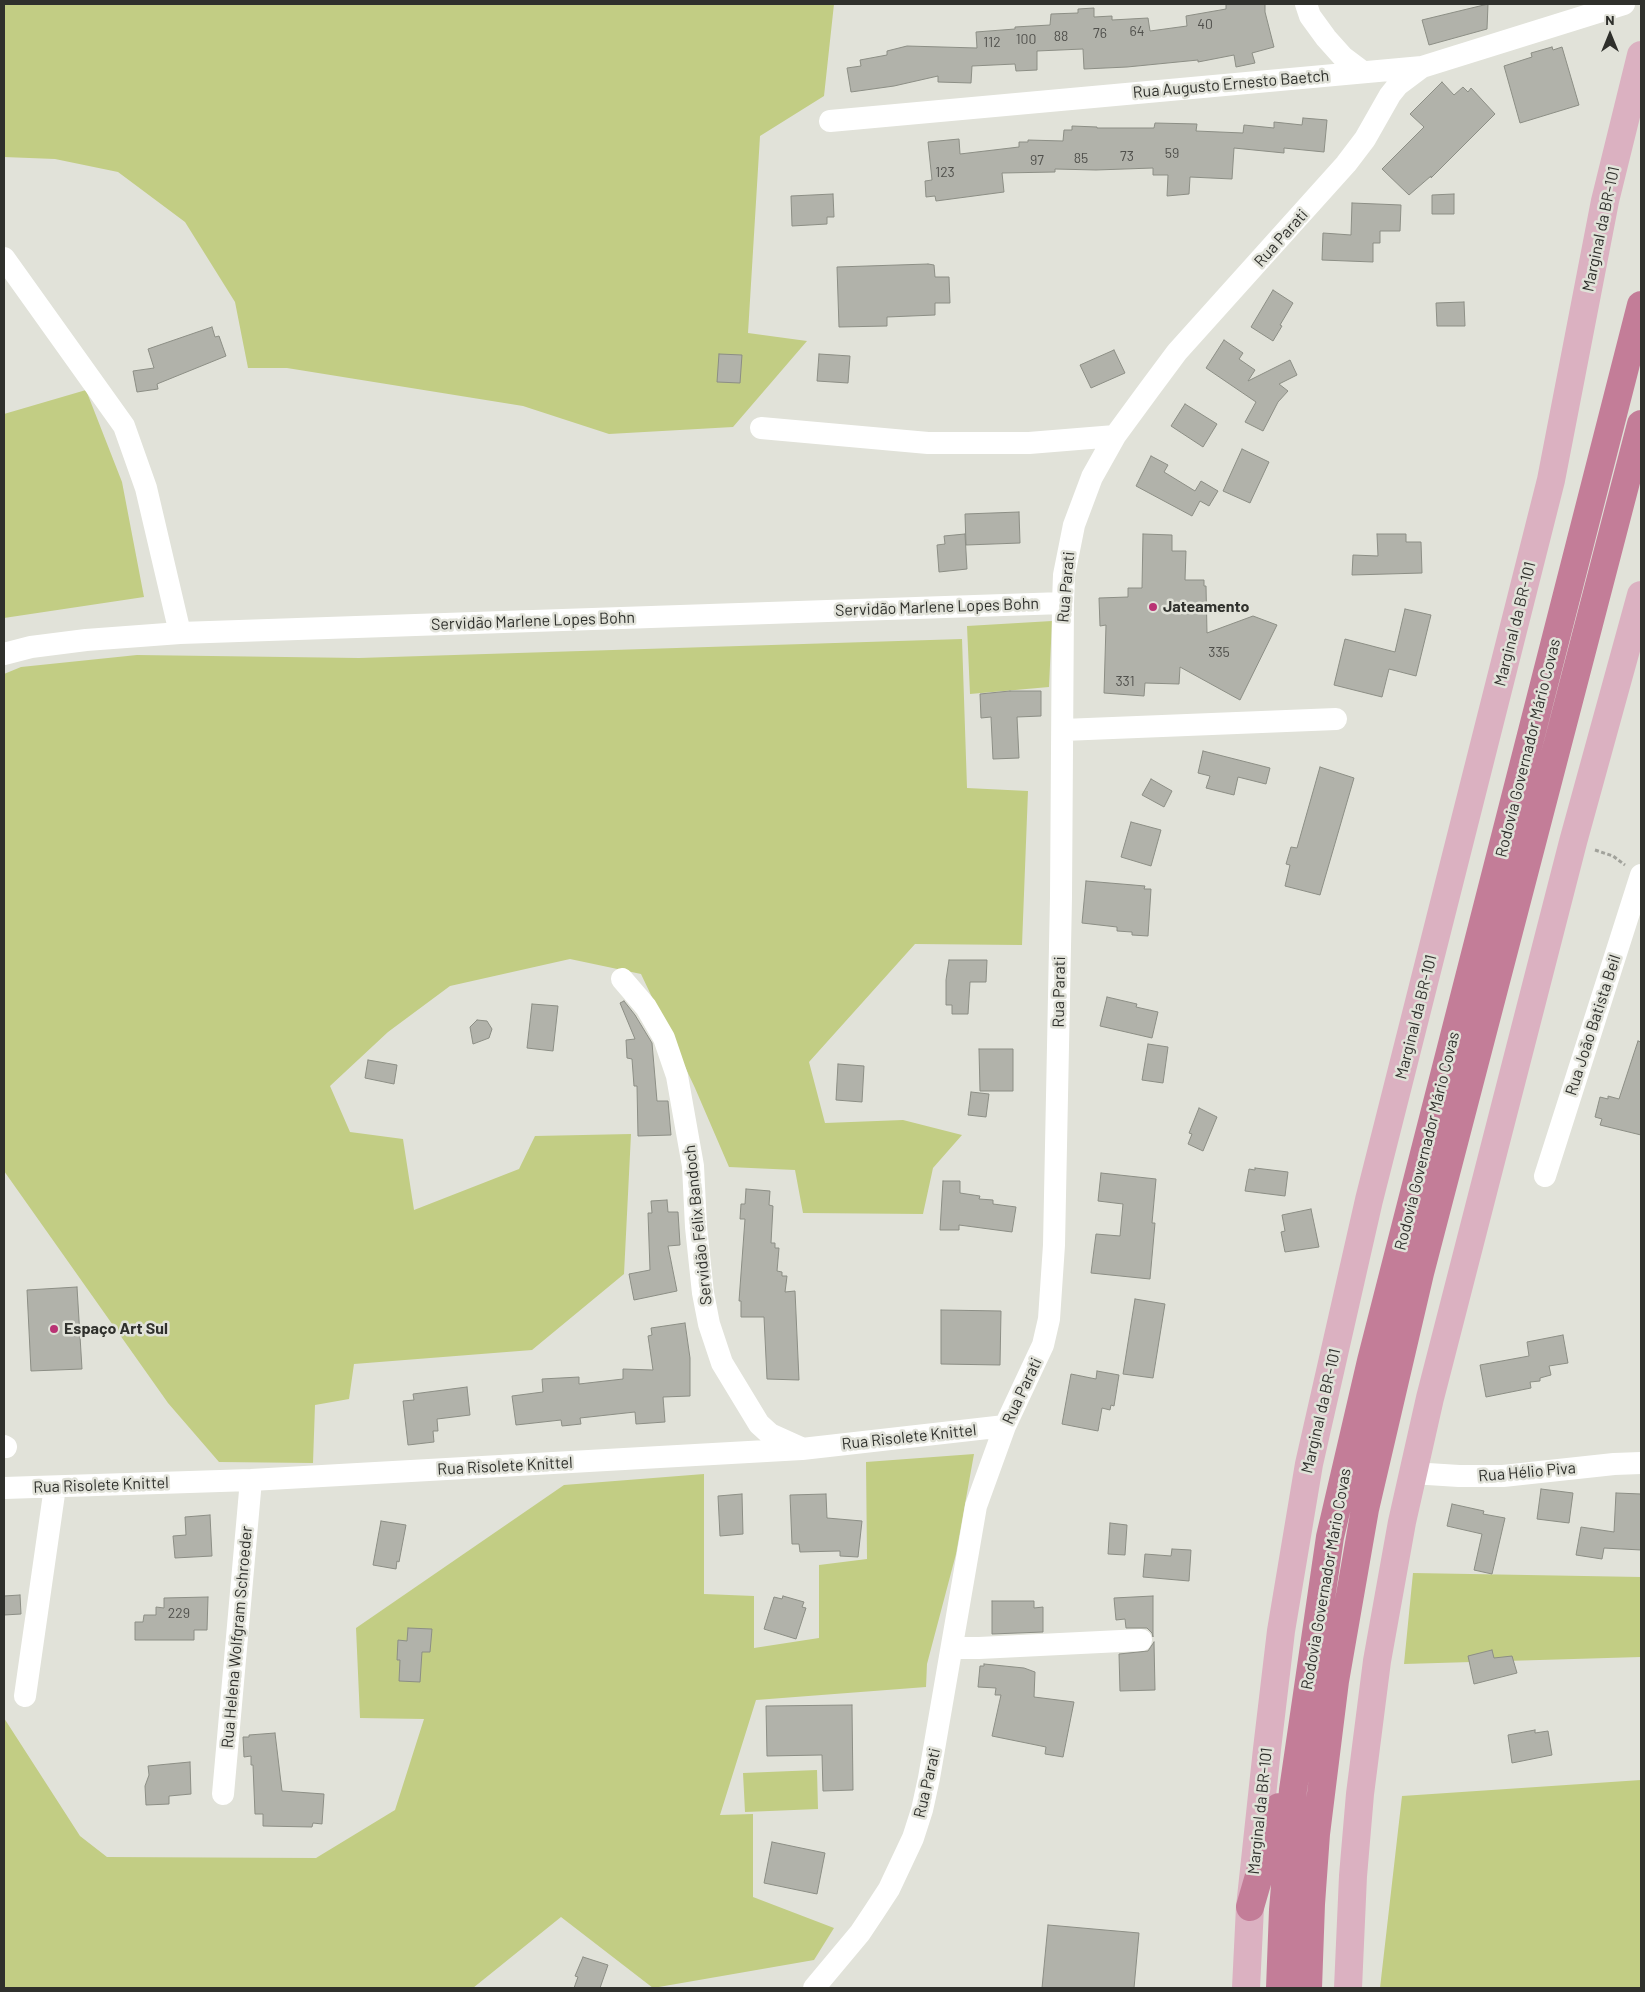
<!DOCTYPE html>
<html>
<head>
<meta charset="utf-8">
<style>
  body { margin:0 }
  #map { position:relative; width:1645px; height:1992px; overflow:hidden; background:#e1e2d9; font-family:Barlow,sans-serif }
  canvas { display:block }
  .frame { position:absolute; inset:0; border:5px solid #2f302c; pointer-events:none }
  .north { position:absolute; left:1585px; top:10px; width:50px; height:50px; -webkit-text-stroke:4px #e1e2d9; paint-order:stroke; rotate:0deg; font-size:14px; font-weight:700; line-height:20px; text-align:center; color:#2f302c }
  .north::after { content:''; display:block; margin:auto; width:18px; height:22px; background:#2f302c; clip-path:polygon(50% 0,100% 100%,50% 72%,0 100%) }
</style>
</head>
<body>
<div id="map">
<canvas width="1645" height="1992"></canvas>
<div class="frame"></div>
<div class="north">N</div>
</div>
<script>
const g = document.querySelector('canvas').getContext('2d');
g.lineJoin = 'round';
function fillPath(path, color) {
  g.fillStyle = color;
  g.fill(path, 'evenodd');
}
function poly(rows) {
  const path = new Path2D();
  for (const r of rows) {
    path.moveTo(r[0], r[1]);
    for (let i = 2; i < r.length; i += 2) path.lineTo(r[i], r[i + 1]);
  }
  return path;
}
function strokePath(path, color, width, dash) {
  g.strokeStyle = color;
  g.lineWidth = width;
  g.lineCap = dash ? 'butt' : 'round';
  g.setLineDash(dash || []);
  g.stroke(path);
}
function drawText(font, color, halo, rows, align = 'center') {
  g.font = font + ' Barlow,sans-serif';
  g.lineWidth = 5;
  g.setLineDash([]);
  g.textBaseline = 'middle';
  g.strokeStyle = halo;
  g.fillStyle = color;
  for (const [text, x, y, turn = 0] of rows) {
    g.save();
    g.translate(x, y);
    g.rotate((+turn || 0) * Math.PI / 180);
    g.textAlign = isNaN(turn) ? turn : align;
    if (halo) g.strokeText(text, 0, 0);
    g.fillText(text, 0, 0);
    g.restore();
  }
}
fillPath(poly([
  [4,4,834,4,824,96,760,136,748,333,807,341,733,427,609,434,523,406,287,368,248,368,235,302,185,222,118,172,55,159,4,157],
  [86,390,122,482,144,597,4,618,4,414],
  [1052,621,1049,687,970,694,967,626],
  [962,639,967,788,1028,791,1022,945,915,944,809,1062,825,1123,903,1120,962,1135,933,1168,923,1214,803,1213,795,1170,729,1167,695,1088,641,974,570,959,450,986,388,1032,330,1086,350,1132,403,1139,414,1210,519,1169,535,1136,631,1134,624,1274,532,1350,354,1364,349,1399,315,1405,313,1463,219,1462,168,1403,4,1171,4,674,21,667,137,655,359,658],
  [974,1454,956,1554,927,1664,926,1687,756,1700,720,1815,753,1814,753,1897,834,1928,814,1960,653,1988,561,1917,473,1988,4,1988,4,1718,80,1836,107,1857,316,1858,395,1810,424,1719,360,1718,356,1628,564,1485,704,1474,704,1594,754,1596,754,1648,819,1638,819,1565,867,1559,866,1462],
  [1413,1573,1641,1577,1641,1657,1404,1664],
  [817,1770,818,1809,745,1812,743,1773],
  [1641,1780,1641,1988,1380,1988,1402,1796]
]), '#c2cd84');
const building = poly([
  [1226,4,1265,4,1265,12,1274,47,1252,53,1255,63,1236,67,1234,55,1198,62,1198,60,1127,67,1084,69,1083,49,1037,51,1037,70,1016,71,1015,64,972,66,971,83,938,82,938,76,894,86,851,92,847,68,861,66,860,60,887,55,887,51,907,46,977,48,976,32,1015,29,1015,27,1050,25,1051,14,1078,13,1078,9,1094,8,1094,17,1112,16,1112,20,1148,18,1150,31,1187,26,1186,16,1226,9,1226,4],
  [1488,4,1487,29,1429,45,1422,20,1488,4],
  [1552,47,1553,50,1562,47,1579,105,1520,123,1504,66,1532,57,1531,53,1552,47],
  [1442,82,1454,95,1463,87,1468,92,1471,88,1495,114,1431,178,1431,176,1409,195,1382,169,1424,127,1410,114,1442,82],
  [1303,118,1327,120,1324,152,1284,148,1284,153,1234,148,1232,179,1190,177,1189,194,1167,196,1168,175,1153,175,1153,168,1096,170,1055,169,1055,172,1002,173,1004,192,936,201,935,196,926,197,925,181,932,180,928,142,959,139,960,154,1019,147,1019,142,1028,142,1028,140,1063,141,1064,130,1072,130,1072,126,1097,127,1097,128,1154,128,1155,123,1197,124,1196,131,1243,133,1244,125,1274,128,1274,122,1302,125,1303,118],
  [833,194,834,217,827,217,827,224,792,226,791,196,833,194],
  [1454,194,1454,214,1432,214,1432,195,1454,194],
  [1352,203,1401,205,1400,231,1380,231,1380,243,1373,243,1373,262,1322,260,1323,233,1351,235,1352,203],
  [928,264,934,265,935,277,949,277,950,303,935,303,935,315,887,317,887,326,839,327,837,267,928,264],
  [1273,290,1293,303,1280,325,1282,326,1273,341,1251,327,1273,290],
  [1464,302,1465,326,1437,326,1436,303,1464,302],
  [212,327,215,337,219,336,226,356,157,384,158,389,137,392,133,371,154,368,148,349,212,327],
  [1224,340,1243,353,1239,359,1255,370,1248,381,1290,360,1297,375,1279,384,1288,391,1278,402,1263,431,1245,422,1256,402,1206,368,1224,340],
  [1114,350,1125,373,1091,388,1080,365,1114,350],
  [719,354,742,355,740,383,717,382,719,354],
  [819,354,850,356,848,383,817,381,819,354],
  [1185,404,1217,424,1203,447,1171,426,1185,404],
  [1242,449,1269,462,1250,503,1223,491,1242,449],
  [1151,456,1168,465,1164,472,1195,491,1201,481,1218,491,1209,506,1200,501,1192,516,1136,486,1151,456],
  [1019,512,1020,543,966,545,965,514,1019,512],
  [965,534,967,569,939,572,937,545,945,544,944,536,965,534],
  [1143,534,1172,535,1172,551,1186,551,1185,580,1204,580,1204,586,1206,586,1207,633,1253,616,1277,625,1240,700,1180,667,1179,684,1145,683,1144,696,1104,693,1106,625,1100,626,1099,598,1128,597,1128,588,1142,588,1143,534],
  [1377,534,1406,534,1406,542,1421,542,1422,573,1352,575,1353,555,1378,556,1377,534],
  [1405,609,1431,615,1416,676,1389,669,1382,697,1334,685,1345,639,1395,652,1405,609],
  [1010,691,1041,691,1041,716,1017,717,1019,758,993,759,991,717,981,718,980,694,1010,691],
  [1203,751,1270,768,1266,784,1238,777,1234,795,1206,788,1210,776,1198,773,1203,751],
  [1320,767,1354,778,1320,895,1285,886,1290,865,1286,864,1291,847,1297,848,1320,767],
  [1151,779,1172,791,1164,807,1142,795,1151,779],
  [1131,822,1161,830,1151,866,1121,857,1131,822],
  [1086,881,1145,886,1144,889,1151,889,1148,936,1132,935,1132,932,1117,931,1117,927,1082,923,1086,881],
  [949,960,987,960,986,982,970,982,968,1014,952,1014,952,1005,946,1005,946,980,949,960],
  [1107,997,1137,1004,1136,1007,1158,1012,1152,1038,1100,1026,1107,997],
  [624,1001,635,1015,652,1043,657,1101,668,1101,671,1135,638,1136,637,1086,634,1086,632,1059,627,1058,626,1040,635,1039,620,1003,624,1001],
  [532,1004,558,1006,553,1051,527,1048,532,1004],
  [477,1020,487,1021,492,1029,489,1038,473,1044,470,1027,477,1020],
  [1638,1041,1641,1042,1641,1135,1600,1125,1602,1119,1595,1117,1600,1097,1608,1099,1608,1096,1619,1099,1638,1041],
  [1148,1044,1168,1047,1163,1083,1142,1080,1148,1044],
  [979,1049,1013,1049,1013,1091,980,1091,979,1049],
  [368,1060,397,1065,394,1084,365,1078,368,1060],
  [838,1064,864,1066,862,1102,836,1100,838,1064],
  [971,1092,989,1094,986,1117,968,1115,971,1092],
  [1199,1108,1217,1117,1203,1151,1188,1144,1192,1134,1189,1133,1199,1108],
  [1255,1168,1288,1172,1285,1196,1245,1191,1249,1169,1255,1170,1255,1168],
  [1101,1173,1156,1179,1152,1223,1155,1223,1150,1279,1091,1273,1096,1234,1120,1236,1123,1204,1098,1201,1101,1173],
  [943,1181,960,1181,960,1193,980,1196,979,1199,993,1200,993,1204,1016,1207,1012,1232,959,1225,959,1230,940,1230,943,1181],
  [746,1189,770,1191,769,1205,773,1206,771,1243,775,1243,775,1248,779,1248,777,1271,782,1272,782,1276,787,1276,785,1292,795,1291,799,1380,767,1379,764,1317,741,1317,741,1301,739,1301,745,1219,740,1219,741,1204,745,1204,746,1189],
  [667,1200,668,1212,678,1212,680,1245,668,1246,677,1291,634,1300,629,1274,650,1270,648,1213,652,1213,651,1201,667,1200],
  [1311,1209,1319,1247,1285,1252,1281,1232,1285,1231,1282,1215,1311,1209],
  [77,1287,82,1369,31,1371,27,1290,77,1287],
  [1135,1299,1165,1304,1153,1378,1123,1374,1135,1299],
  [941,1310,1001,1311,1000,1365,941,1364,941,1310],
  [685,1323,690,1358,690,1396,663,1397,665,1422,636,1424,635,1412,580,1418,581,1424,562,1426,561,1420,516,1425,512,1396,543,1392,542,1379,579,1377,579,1384,623,1379,623,1369,653,1370,648,1336,652,1335,651,1328,685,1323],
  [1563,1335,1568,1363,1549,1366,1551,1375,1540,1378,1540,1381,1530,1382,1531,1388,1486,1397,1480,1365,1529,1356,1527,1342,1563,1335],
  [1097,1371,1119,1375,1114,1406,1111,1405,1110,1410,1102,1408,1098,1431,1062,1424,1071,1374,1096,1379,1097,1371],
  [467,1387,470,1415,437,1419,438,1431,433,1431,434,1442,408,1445,403,1401,414,1400,413,1394,467,1387],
  [1541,1489,1573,1493,1569,1523,1537,1519,1541,1489],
  [1616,1493,1641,1494,1641,1550,1604,1548,1602,1559,1576,1555,1581,1527,1614,1532,1616,1493],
  [742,1494,743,1534,720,1536,718,1496,742,1494],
  [826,1494,827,1518,862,1521,858,1557,840,1556,840,1551,800,1552,799,1544,792,1544,790,1495,826,1494],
  [1452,1504,1484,1511,1483,1514,1505,1518,1492,1574,1474,1570,1482,1534,1447,1526,1452,1504],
  [210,1515,212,1556,175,1558,173,1536,186,1535,185,1517,210,1515],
  [381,1521,406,1525,399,1562,397,1561,396,1569,373,1565,381,1521],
  [1110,1523,1127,1525,1125,1555,1108,1554,1110,1523],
  [1172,1549,1191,1550,1189,1581,1143,1577,1145,1554,1171,1556,1172,1549],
  [20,1595,21,1614,4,1615,4,1596,20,1595],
  [783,1596,804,1602,802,1607,806,1608,796,1639,764,1629,774,1597,782,1599,783,1596],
  [1153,1596,1153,1637,1152,1633,1147,1628,1126,1628,1125,1619,1116,1620,1114,1598,1153,1596],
  [208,1597,207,1630,194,1630,194,1640,135,1640,135,1622,143,1622,144,1615,156,1615,156,1607,164,1608,164,1598,208,1597],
  [992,1601,1034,1601,1034,1608,1043,1607,1043,1632,992,1634,992,1601],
  [408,1628,432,1629,430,1652,422,1652,420,1682,399,1681,400,1660,397,1660,398,1640,407,1641,408,1628],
  [1154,1642,1155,1690,1120,1691,1119,1654,1148,1651,1154,1642],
  [1492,1650,1494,1658,1512,1656,1517,1673,1474,1684,1468,1656,1492,1650],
  [984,1664,1024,1668,1035,1672,1034,1697,1074,1702,1063,1757,1045,1754,1046,1747,992,1736,1001,1695,995,1695,996,1688,978,1687,980,1666,984,1666,984,1664],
  [852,1705,853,1790,823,1791,822,1755,767,1756,766,1706,852,1705],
  [1535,1730,1535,1733,1548,1731,1552,1755,1512,1763,1508,1735,1535,1730],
  [275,1733,282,1791,324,1794,322,1824,313,1823,312,1827,263,1826,263,1814,255,1814,253,1765,251,1765,251,1756,244,1757,243,1737,249,1737,249,1735,275,1733],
  [190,1762,191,1794,169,1796,169,1804,146,1805,145,1786,149,1775,148,1766,190,1762],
  [772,1842,825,1853,817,1894,764,1883,772,1842],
  [1048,1925,1139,1933,1134,1988,1042,1988,1048,1925],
  [583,1957,608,1965,600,1988,574,1988,578,1977,575,1976,583,1957]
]);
fillPath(building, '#b1b2aa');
strokePath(building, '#8c8e85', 1);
strokePath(poly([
  [1595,850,1613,856,1625,865]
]), '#a1a29b', 3, [4, 2.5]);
strokePath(poly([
  [1306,4,1310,16,1326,38,1343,57,1363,72],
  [830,121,1422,67,1624,4],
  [4,258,124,426,146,488,180,633],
  [761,428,928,443,1029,443,1115,436],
  [4,654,31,647,86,640,180,633,1063,603],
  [1063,730,1336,719],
  [622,979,646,1007,664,1038,677,1076,693,1166,696,1227,703,1293,709,1324,722,1363,759,1424,770,1434,801,1448],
  [1545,1176,1641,875],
  [4,1446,6,1447],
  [1412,1473,1459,1476,1503,1476,1614,1464,1641,1463],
  [4,1488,251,1480,802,1449,1005,1426],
  [953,1648,979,1648,1141,1640],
  [25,1696,55,1487],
  [223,1794,251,1480],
  [814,1988,860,1933,874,1912,889,1889,913,1838,922,1810,929,1778,976,1506,1005,1426,1043,1345,1049,1319,1054,1245,1061,897,1063,603,1064,575,1074,525,1092,477,1115,436,1148,391,1177,352,1346,164,1365,139,1390,95,1398,85,1422,67]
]), '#fff', 22);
strokePath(poly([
  [1246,1988,1250,1907,1267,1749,1281,1631,1309,1464,1369,1200,1551,480,1605,201,1641,55],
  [1348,1988,1353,1876,1360,1794,1377,1661,1402,1522,1430,1398,1573,842,1641,595]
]), '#dbb1c1', 28);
strokePath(poly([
  [1250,1907,1279,1807],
  [1280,1988,1283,1910,1293,1790,1330,1537,1371,1361,1641,305],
  [1308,1988,1311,1904,1316,1834,1335,1681,1365,1509,1420,1273,1641,424]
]), '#c37d98', 28);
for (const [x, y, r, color] of [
  [1153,607,5,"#b93374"],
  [54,1329,5,"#b93374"]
]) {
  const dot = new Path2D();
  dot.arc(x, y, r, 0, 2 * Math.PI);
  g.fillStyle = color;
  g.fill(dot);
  strokePath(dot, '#e1e2d9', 2);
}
drawText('14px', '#50504c', null, [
  ["40",1205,24],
  ["64",1137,31],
  ["76",1100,33],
  ["88",1061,36],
  ["100",1026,39],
  ["112",992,42],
  ["59",1172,153],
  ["73",1127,156],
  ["85",1081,158],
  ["97",1037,160],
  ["123",945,172],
  ["335",1219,652],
  ["331",1125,681],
  ["229",179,1613]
]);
drawText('16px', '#2f302c', '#e1e2d9', [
  ["Rua Augusto Ernesto Baetch",1231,84,-5],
  ["Marginal da BR-101",1601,229,-78],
  ["Rua Parati",1281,238,-48],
  ["Rua Parati",1066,587,-85],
  ["Servidão Marlene Lopes Bohn",937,607,-2],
  ["Servidão Marlene Lopes Bohn",533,621,-2],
  ["Marginal da BR-101",1515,624,-76],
  ["Rodovia Governador Mário Covas",1528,748,-76],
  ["Rua Parati",1059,992,-89],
  ["Marginal da BR-101",1416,1017,-76],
  ["Rua João Batista Beil",1593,1025,-72],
  ["Rodovia Governador Mário Covas",1427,1141,-76],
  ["Servidão Félix Bandoch",698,1225,-96],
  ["Rua Parati",1022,1391,-65],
  ["Marginal da BR-101",1321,1411,-77],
  ["Rua Risolete Knittel",909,1437,-6],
  ["Rua Risolete Knittel",505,1466,-3],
  ["Rua Hélio Piva",1527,1472,-5],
  ["Rua Risolete Knittel",101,1485,-2],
  ["Rodovia Governador Mário Covas",1326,1579,-80],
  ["Rua Helena Wolfgram Schroeder",237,1637,-85],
  ["Rua Parati",927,1783,-77],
  ["Marginal da BR-101",1260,1811,-84]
]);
drawText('bold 16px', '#2f302c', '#e1e2d9', [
  ["Jateamento",1163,607],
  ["Espaço Art Sul",64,1329]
], 'left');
</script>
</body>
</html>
